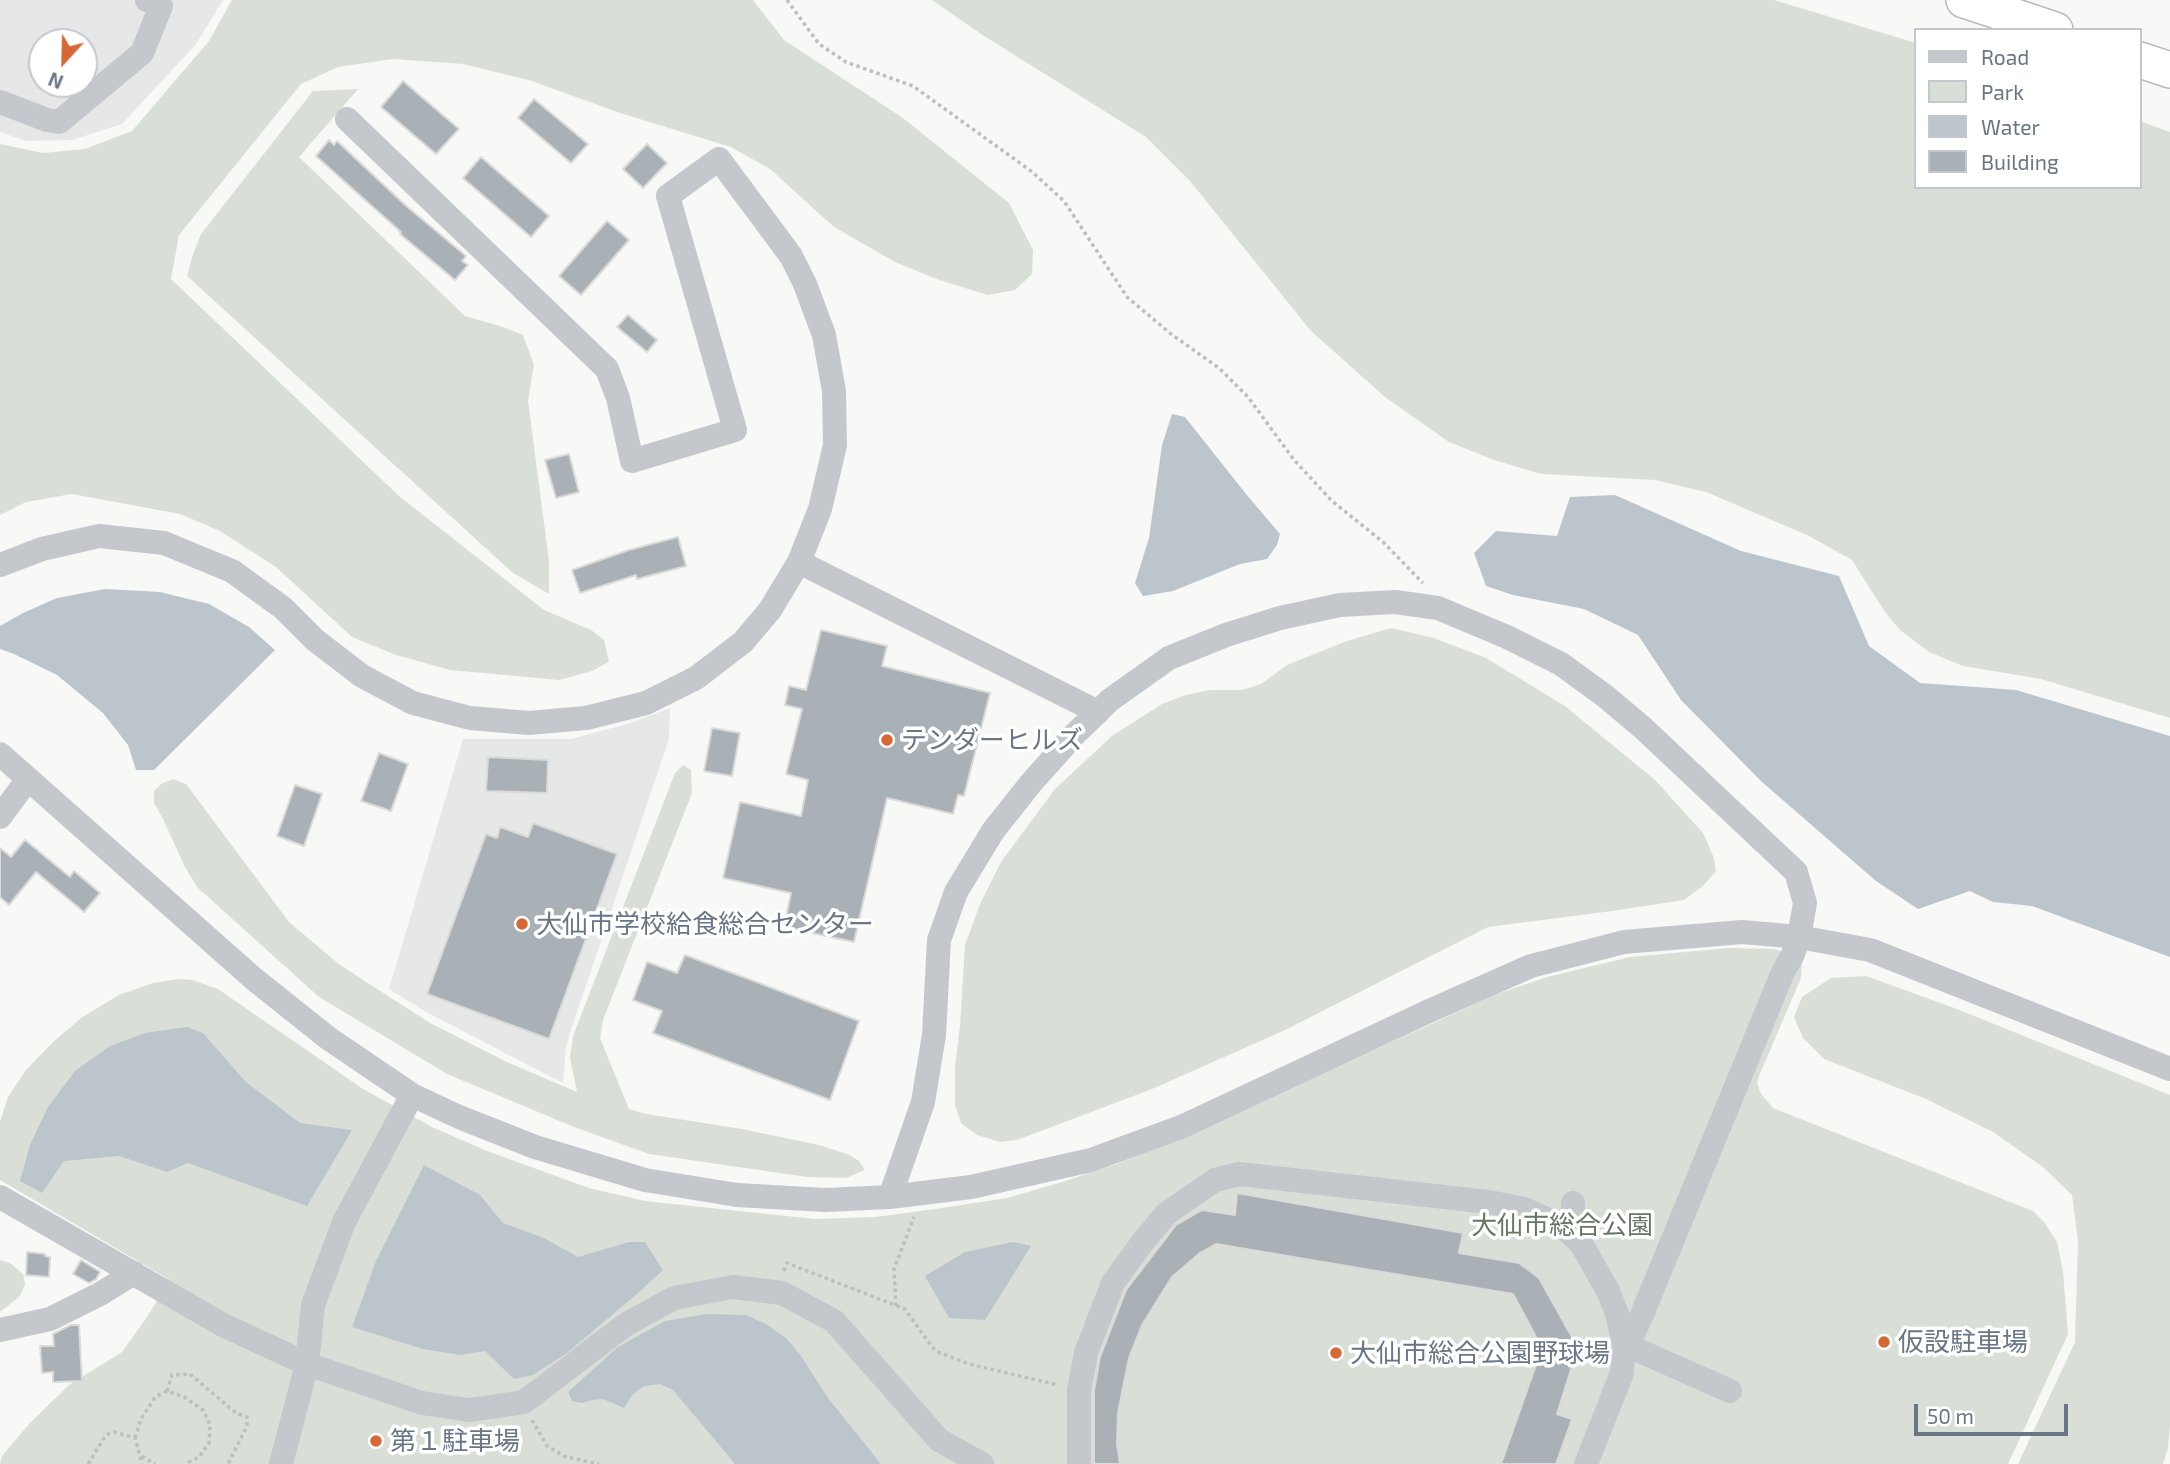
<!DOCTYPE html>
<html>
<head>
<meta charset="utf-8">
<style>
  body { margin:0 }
  #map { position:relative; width:2170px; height:1464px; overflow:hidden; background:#f8f8f6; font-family:"Exo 2",sans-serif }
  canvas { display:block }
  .legend { position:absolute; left:1914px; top:28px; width:228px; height:161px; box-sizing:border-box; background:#fff; border:2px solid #c3c8ce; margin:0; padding:9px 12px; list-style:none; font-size:21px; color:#697685 }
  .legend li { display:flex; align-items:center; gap:14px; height:35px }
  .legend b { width:35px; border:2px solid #c3c8ce }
  .north { position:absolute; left:28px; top:28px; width:70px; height:70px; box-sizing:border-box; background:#fff; border:2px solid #c3c8ce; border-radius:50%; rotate:202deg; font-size:19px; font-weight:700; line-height:28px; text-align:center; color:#697685 }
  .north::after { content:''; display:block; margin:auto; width:24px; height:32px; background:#d76836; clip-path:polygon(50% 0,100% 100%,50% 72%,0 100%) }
  .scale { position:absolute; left:1914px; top:1404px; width:154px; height:32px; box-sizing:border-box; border:4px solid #697685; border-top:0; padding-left:9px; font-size:21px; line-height:24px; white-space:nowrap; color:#697685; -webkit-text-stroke:5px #fff; paint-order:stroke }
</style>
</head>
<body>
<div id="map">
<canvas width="2170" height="1464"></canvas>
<ul class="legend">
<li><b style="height:9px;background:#c4c7cb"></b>Road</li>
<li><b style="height:19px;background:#d9dfd7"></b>Park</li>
<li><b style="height:19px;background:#bcc5cb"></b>Water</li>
<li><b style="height:19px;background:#a9b0b6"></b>Building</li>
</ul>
<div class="north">N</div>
<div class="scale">50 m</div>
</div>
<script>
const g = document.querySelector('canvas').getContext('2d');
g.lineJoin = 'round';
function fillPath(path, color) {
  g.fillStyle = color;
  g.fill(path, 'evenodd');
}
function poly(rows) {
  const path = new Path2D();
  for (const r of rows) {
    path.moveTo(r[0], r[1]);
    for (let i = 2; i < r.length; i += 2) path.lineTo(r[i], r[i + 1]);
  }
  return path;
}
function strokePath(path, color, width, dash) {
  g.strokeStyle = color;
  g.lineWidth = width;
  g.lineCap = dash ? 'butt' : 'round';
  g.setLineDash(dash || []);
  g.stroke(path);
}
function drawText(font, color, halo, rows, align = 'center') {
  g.font = font + ' "Exo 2","Noto Sans JP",sans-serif';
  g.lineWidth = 7;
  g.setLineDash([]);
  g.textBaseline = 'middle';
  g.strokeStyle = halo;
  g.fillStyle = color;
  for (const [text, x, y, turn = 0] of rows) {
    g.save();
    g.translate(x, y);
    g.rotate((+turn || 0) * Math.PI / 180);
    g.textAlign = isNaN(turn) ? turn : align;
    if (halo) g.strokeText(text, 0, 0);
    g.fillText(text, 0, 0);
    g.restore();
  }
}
fillPath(poly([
  [0,0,223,0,196,44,122,124,72,140,26,141,0,132],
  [42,42,84,42,84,84,42,84],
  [670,708,669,739,571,1030,566,1047,563,1083,426,1012,389,989,463,739,571,739,627,724]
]), '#e6e7e7');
fillPath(poly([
  [232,0,753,0,784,40,903,118,1009,203,1033,250,1032,274,1015,290,988,295,939,280,895,262,834,227,770,169,731,147,620,113,532,81,463,64,393,59,338,67,301,84,179,235,171,279,399,496,544,610,591,630,604,640,609,662,592,671,559,680,450,670,396,655,352,637,276,567,220,531,180,514,72,494,26,502,0,515,0,144,43,153,85,149,132,131,209,41],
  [932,0,1774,0,1916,43,1916,187,2140,187,2140,121,2170,132,2170,718,2041,679,1963,666,1929,652,1900,630,1885,612,1852,560,1807,535,1706,492,1655,480,1541,474,1494,460,1449,442,1385,397,1311,331,1190,181,1146,137,984,36],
  [358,89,299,157,465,316,503,327,523,335,534,365,528,401,549,561,549,594,513,573,187,276,192,257,201,234,313,91],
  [1391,628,1434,638,1486,658,1565,706,1655,780,1703,833,1714,858,1716,871,1702,887,1684,900,1612,911,1488,927,1283,1031,1152,1089,1017,1140,1000,1142,977,1135,961,1123,955,1105,955,1067,960,1026,965,945,980,904,1001,862,1055,789,1112,736,1162,704,1186,695,1210,690,1242,690,1261,684,1287,665,1347,641],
  [683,765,691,770,692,793,603,1020,600,1038,629,1109,646,1114,742,1129,819,1145,850,1155,859,1161,865,1170,846,1178,807,1177,649,1154,574,1127,447,1074,319,997,197,887,185,867,163,819,154,803,154,791,161,784,173,779,186,784,289,922,340,965,430,1023,507,1062,577,1092,570,1058,573,1036,675,773],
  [1729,948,1774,949,1799,956,1802,964,1801,978,1759,1076,1757,1083,1761,1094,1773,1108,2033,1211,2044,1222,2057,1242,2063,1272,2068,1334,2008,1464,0,1464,2,1456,30,1423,69,1385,122,1352,147,1317,170,1280,0,1180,0,1122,8,1097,26,1070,52,1043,81,1018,119,995,153,983,178,979,192,980,218,989,363,1089,432,1127,487,1151,589,1188,645,1201,815,1219,875,1217,935,1209,1007,1198,1062,1182,1117,1164,1187,1135,1497,994,1547,977,1630,957],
  [1866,976,1957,1009,2170,1095,2170,1425,2168,1448,2163,1464,2018,1464,2075,1342,2078,1241,2072,1195,2043,1167,1993,1132,1926,1099,1824,1059,1803,1038,1794,1017,1802,997,1831,978],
  [0,1260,10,1263,23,1274,25,1284,20,1296,0,1312]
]), '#d9dfd7');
fillPath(poly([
  [1172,414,1185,417,1246,494,1280,534,1277,545,1267,559,1240,564,1173,591,1143,596,1135,583,1149,538,1162,445],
  [1615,495,1741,551,1839,576,1869,646,1920,683,2016,690,2170,736,2170,957,2032,906,1993,902,1970,891,1918,909,1876,881,1762,782,1681,700,1638,635,1584,609,1513,595,1486,586,1474,553,1496,531,1557,536,1570,497],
  [105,589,160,592,209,604,249,627,275,650,154,770,136,770,128,745,103,713,57,675,14,654,0,649,0,626,23,613,57,598],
  [187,1027,203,1033,246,1082,300,1123,352,1130,307,1206,188,1163,167,1172,119,1156,64,1161,42,1193,20,1181,30,1145,48,1107,75,1071,110,1046,145,1033],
  [424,1165,480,1195,503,1223,544,1238,578,1257,629,1242,645,1242,663,1270,638,1293,567,1353,533,1375,514,1379,485,1351,460,1355,423,1349,352,1327,376,1261],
  [1013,1242,1031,1246,985,1320,949,1318,925,1276,965,1252],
  [707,1314,746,1315,766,1324,787,1339,801,1356,828,1398,881,1464,735,1464,673,1390,660,1384,644,1386,633,1394,624,1408,603,1399,592,1400,582,1403,572,1401,568,1392,618,1347,665,1321]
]), '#bcc5cb');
const building = poly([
  [403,81,459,129,436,154,381,107,403,81],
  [534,99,588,144,571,163,518,118,534,99],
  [329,140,334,145,337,141,405,205,466,256,462,261,468,265,455,280,400,234,401,232,316,156,329,140],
  [647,144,667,163,643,188,623,169,647,144],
  [481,157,549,216,531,237,463,178,481,157],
  [607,221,629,240,581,295,559,276,607,221],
  [628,315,657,340,647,352,617,327,628,315],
  [569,454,579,492,556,498,545,460,569,454],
  [678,537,686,566,637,579,636,575,580,593,572,570,629,550,678,537],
  [821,630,887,646,882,666,990,693,964,796,958,795,953,814,887,798,854,942,784,927,791,893,723,878,740,802,801,816,808,780,786,774,802,709,785,705,789,686,806,690,821,630],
  [712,728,740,733,732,776,704,771,712,728],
  [379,753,408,764,391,811,361,801,379,753],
  [488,757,548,760,547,793,486,791,488,757],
  [295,785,322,794,304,846,277,836,295,785],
  [533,823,617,854,549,1039,427,994,486,834,497,838,500,827,528,837,533,823],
  [25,840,70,877,74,871,100,893,84,912,36,872,9,905,0,897,0,848,11,857,25,840],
  [685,955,859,1021,830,1100,653,1033,662,1011,633,1000,647,962,677,973,685,955],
  [1237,1193,1463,1233,1459,1253,1519,1263,1539,1278,1572,1337,1575,1357,1557,1414,1572,1419,1556,1464,1501,1464,1542,1348,1513,1294,1216,1244,1200,1253,1172,1277,1142,1325,1129,1358,1118,1413,1117,1444,1120,1464,1094,1464,1094,1391,1100,1357,1126,1290,1176,1225,1202,1210,1235,1215,1237,1193],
  [27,1252,45,1254,45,1256,50,1257,49,1277,26,1275,27,1252],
  [81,1260,100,1272,96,1279,89,1283,73,1274,81,1260],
  [71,1325,79,1325,82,1381,53,1382,53,1372,42,1373,40,1346,54,1346,53,1334,71,1325]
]);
fillPath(building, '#a9b0b6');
strokePath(building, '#dadad8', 2);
const highway = poly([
  [1964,0,2055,30],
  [2140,60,2170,70]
]);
strokePath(highway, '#b7babd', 38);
strokePath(poly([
  [787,0,819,44,846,62,913,86,1031,171,1064,201,1127,297,1171,334,1219,368,1248,397,1294,460,1332,501,1383,542,1423,583],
  [784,1271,787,1263,905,1309,932,1347,940,1353,969,1364,1058,1385],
  [896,1306,894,1269,914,1217],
  [167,1391,172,1375,190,1374,236,1413,247,1417,247,1426,228,1464],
  [532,1420,547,1446,566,1457,599,1464],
  [135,1438,141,1419,155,1397,167,1391,184,1397,203,1410,210,1425,209,1443,199,1457,185,1464],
  [142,1456,155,1464],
  [88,1464,106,1435,114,1432,135,1438,142,1464]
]), '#bcbec1', 3.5, [3.5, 3.5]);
strokePath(poly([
  [0,102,47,120,59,122,142,53,161,6,147,0],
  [799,562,1098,712],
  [0,565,42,549,99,536,164,543,232,571,283,608,315,640,362,676,413,703,470,718,529,723,586,718,646,703,696,678,743,642,770,610,799,562,820,509,835,445,834,391,824,335,805,284,791,256,719,159,668,196,735,430,632,461,618,398,607,369,347,119],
  [0,754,254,979,328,1038,412,1095,459,1117,535,1147,645,1180,737,1195,825,1200,890,1197,971,1187,1091,1160,1181,1127,1429,1011,1531,966,1624,942,1742,932,1799,937,1870,950,2170,1069],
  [0,817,28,779],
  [0,1197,223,1325,307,1364,422,1403,469,1410,524,1402,625,1325,674,1298,733,1287,782,1293,834,1321,939,1440,982,1464],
  [890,1197,923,1102,934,1035,939,940,956,892,993,831,1031,783,1073,736,1110,700,1169,658,1226,635,1280,618,1340,605,1395,602,1438,608,1507,637,1561,664,1605,696,1643,728,1796,872,1805,903,1799,937,1793,954,1783,972,1641,1317,1632,1336,1624,1344,1730,1391],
  [1573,1203,1573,1213,1582,1244],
  [0,1330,50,1319,100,1294,134,1273],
  [281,1464,307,1364,313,1305,344,1222,412,1095],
  [1079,1464,1079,1390,1086,1353,1113,1283,1142,1243,1166,1214,1215,1180,1239,1174,1489,1202,1524,1209,1564,1227,1582,1245,1608,1291,1617,1314,1624,1344,1622,1373,1586,1464]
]), '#c4c7cb', 24);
strokePath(highway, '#fff', 35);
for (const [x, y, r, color] of [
  [887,740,7,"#d76836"],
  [522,924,7,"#d76836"],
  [1884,1342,7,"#d76836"],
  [1336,1353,7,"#d76836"],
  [376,1441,7,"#d76836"]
]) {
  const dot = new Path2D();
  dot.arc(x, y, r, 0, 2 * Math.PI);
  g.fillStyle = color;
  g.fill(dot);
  strokePath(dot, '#fff', 2.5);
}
drawText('26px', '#697685', '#fff', [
  ["テンダーヒルズ",901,740],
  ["大仙市学校給食総合センター",536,924],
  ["仮設駐車場",1898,1342],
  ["大仙市総合公園野球場",1350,1353],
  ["第１駐車場",390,1441]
], 'left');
drawText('26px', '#667764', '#fff', [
  ["大仙市総合公園",1562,1225]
]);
</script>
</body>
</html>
